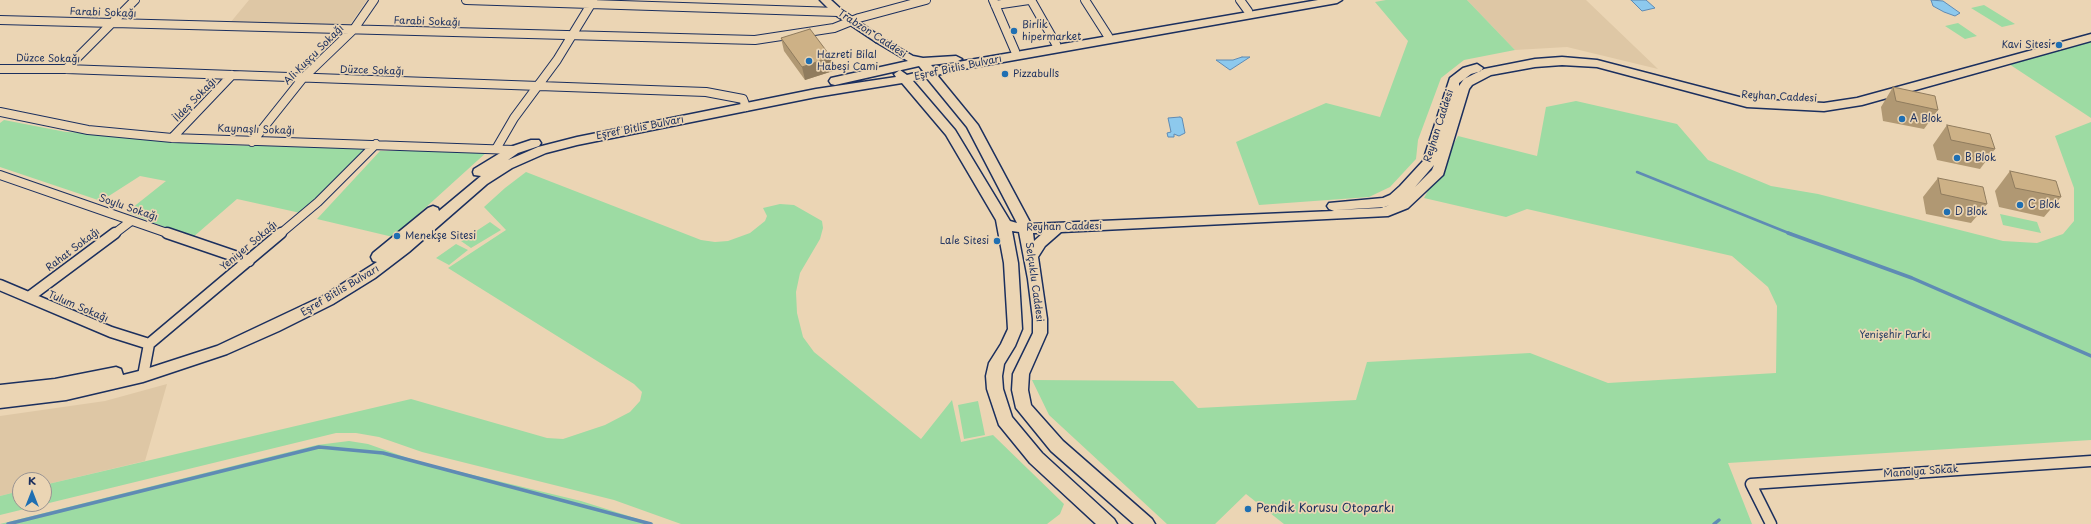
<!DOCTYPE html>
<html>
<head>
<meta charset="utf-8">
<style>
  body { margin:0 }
  #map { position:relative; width:2091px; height:524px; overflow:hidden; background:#ebd5b4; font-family:"Playpen Sans",sans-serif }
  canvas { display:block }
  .north { position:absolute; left:12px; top:472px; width:40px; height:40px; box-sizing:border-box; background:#ebd5b4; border:1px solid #989392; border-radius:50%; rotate:0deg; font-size:11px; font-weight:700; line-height:16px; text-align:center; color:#1b2f5e }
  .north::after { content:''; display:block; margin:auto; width:14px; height:18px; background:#1f6fb2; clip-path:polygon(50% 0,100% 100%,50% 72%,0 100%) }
</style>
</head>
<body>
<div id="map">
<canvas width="2091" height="524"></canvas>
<div class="north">K</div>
</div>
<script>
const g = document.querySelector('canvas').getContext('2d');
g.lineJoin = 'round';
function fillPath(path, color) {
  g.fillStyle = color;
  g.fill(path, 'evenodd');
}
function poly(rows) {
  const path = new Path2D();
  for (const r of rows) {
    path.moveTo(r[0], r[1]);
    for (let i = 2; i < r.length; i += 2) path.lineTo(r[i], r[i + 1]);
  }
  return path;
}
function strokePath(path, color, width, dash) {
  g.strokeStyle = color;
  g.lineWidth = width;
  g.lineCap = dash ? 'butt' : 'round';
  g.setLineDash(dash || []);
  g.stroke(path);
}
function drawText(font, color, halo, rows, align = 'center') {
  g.font = font + ' "Playpen Sans",sans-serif';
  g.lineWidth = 3.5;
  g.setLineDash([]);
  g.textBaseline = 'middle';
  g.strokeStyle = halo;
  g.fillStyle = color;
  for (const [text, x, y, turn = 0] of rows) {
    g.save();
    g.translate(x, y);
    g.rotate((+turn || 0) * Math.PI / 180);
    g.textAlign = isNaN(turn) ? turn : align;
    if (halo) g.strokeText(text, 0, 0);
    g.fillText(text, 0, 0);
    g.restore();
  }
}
fillPath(poly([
  [249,0,367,0,349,26,230,23],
  [1467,0,1586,0,1658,69,1567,47,1515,50],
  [167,384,145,461,44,485,44,480,20,480,20,491,0,496,0,416,105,401]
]), '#dec7a5');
fillPath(poly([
  [1386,0,1467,0,1515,50,1464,60,1441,78,1418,140,1416,159,1390,187,1369,197,1259,205,1236,142,1326,103,1380,117,1408,41,1375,2],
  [1984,5,2015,24,2002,27,1971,8],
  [1958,23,1977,36,1965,39,1945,26],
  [2091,41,2091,118,2009,64],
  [1576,101,1677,124,1708,160,1771,186,1818,194,2003,241,2037,243,2063,234,2074,221,2074,188,2055,136,2091,122,2091,440,1728,463,1752,524,1284,524,1246,494,1215,524,1167,524,1049,415,1032,380,1173,381,1198,408,1356,400,1367,362,1530,353,1608,383,1776,373,1777,306,1768,287,1732,256,1527,209,1506,217,1424,198,1458,136,1537,156,1546,107],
  [4,120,66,132,171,137,221,145,366,148,349,170,305,214,237,199,192,238,127,212,166,181,140,176,101,201,0,167,0,123],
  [380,151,488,151,393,237,317,219],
  [526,172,701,240,715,242,728,241,750,233,765,221,767,216,763,208,780,204,794,205,822,221,823,228,820,239,800,273,796,292,797,313,803,337,814,352,921,439,952,400,961,442,993,435,1064,504,1060,514,1047,524,681,524,614,500,422,452,379,437,356,433,336,433,0,515,0,496,20,491,20,504,44,504,44,485,411,399,547,438,563,439,605,425,630,412,640,401,642,392,634,384,448,268,506,230,484,207,505,188],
  [2000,214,2037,222,2041,233,2003,225],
  [490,222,501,230,471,248,461,241],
  [456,244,468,250,449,265,436,258],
  [978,401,985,435,964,439,958,405],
  [349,441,368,444,419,462,581,501,654,524,0,524,317,445]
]), '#9ddba3');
const water = poly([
  [1631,0,1646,0,1655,8,1642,11,1631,0],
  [1931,0,1943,1,1960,13,1955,16,1944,12,1933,6,1931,0],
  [1242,57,1250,57,1230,70,1216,60,1233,60,1242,57],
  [1180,117,1182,118,1185,133,1179,136,1174,134,1174,137,1168,137,1167,133,1171,132,1168,118,1180,117]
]);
fillPath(water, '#8dc9ed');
strokePath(water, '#5f8bb4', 1);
strokePath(poly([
  [1637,172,1791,234]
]), '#5f8bb4', 2.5);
strokePath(poly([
  [1788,233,1912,278,2091,356],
  [8,524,319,447,383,453,651,524],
  [1714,524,1719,520]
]), '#5f8bb4', 3.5);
const streetFar1 = poly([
  [466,0,838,12],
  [993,0,1015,51],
  [1031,0,1056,44],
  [1085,0,1108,36],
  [1240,0,1248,11],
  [995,5,1029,0],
  [0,20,755,40,834,28,859,18,926,0],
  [0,69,66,69,706,92,743,99,746,107],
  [66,69,135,0],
  [0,112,88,130,172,138,514,150],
  [172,138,232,75],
  [252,142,303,78,354,29,374,0],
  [496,149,514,118,557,60,593,1],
  [0,175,170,234],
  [114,234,131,221],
  [280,234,318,202,376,144]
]);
const street = poly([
  [167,233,249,261],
  [0,285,111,332,149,344],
  [29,297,115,233],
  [143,376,149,344,281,233],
  [1771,524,1751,484,2091,461]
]);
const secondary = poly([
  [820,0,831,0,842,10,885,40,884,42,876,42,834,14,820,0]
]);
const primary = poly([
  [1318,0,1342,0,1337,3,958,70,937,75,978,125,1031,224,1334,211,1329,209,1327,206,1329,203,1383,198,1390,195,1400,186,1423,161,1450,78,1463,68,1477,64,1483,68,1481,71,1471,74,1459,83,1459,86,1464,79,1484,69,1535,59,1562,57,1597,60,1747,99,1824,103,1857,98,2091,34,2091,41,1862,105,1824,111,1747,107,1597,67,1562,65,1535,67,1491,75,1472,85,1469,89,1443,175,1408,208,1388,216,1061,232,1045,246,1038,257,1047,319,1047,333,1029,374,1028,390,1031,405,1063,441,1152,519,1155,524,1134,524,1051,451,1016,408,1012,390,1013,374,1033,333,1033,319,1028,279,1019,232,1012,231,1018,263,1022,329,1015,346,1004,364,1002,376,1003,389,1012,417,1042,453,1114,519,1117,524,1096,524,1030,463,999,425,987,389,986,376,989,363,1001,344,1008,329,1004,263,996,220,946,135,902,83,816,97,577,145,546,153,512,168,487,184,409,252,375,278,333,304,279,331,227,354,143,382,66,400,0,408,0,385,55,379,116,367,121,369,123,375,143,370,217,346,323,296,377,262,373,261,371,257,373,253,428,208,433,206,438,208,439,211,481,176,474,175,473,172,474,169,510,147,531,140,539,140,541,143,539,146,518,153,508,160,538,147,577,137,816,89,896,77,894,74,900,70,907,75,923,71,919,66,835,85,831,84,829,81,831,78,908,61,876,42,874,40,880,37,913,56,923,58,956,56,962,59,956,62,931,65,934,68,958,62,1318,0],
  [926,77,967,127,1017,223,1010,221,955,130,913,81,926,77],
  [1434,165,1432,170,1415,187,1434,165],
  [1389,205,1382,208,1335,210,1385,207,1389,205],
  [1033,233,1043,233,1034,241,1033,233]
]);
strokePath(streetFar1, '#1b2f5e', 10);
strokePath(street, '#1b2f5e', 13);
strokePath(secondary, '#1b2f5e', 3);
strokePath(primary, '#1b2f5e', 3);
strokePath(streetFar1, '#ebd5b4', 8);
strokePath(street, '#ebd5b4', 10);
fillPath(secondary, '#ebd5b4');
fillPath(primary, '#ebd5b4');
fillPath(poly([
  [781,38,833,71,805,80,784,51],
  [1893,87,1938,110,1924,129,1883,121,1881,107],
  [1947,125,1995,149,1980,169,1937,160,1933,145],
  [2010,171,2061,197,2044,217,1999,207,1995,191],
  [1938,178,1987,204,1971,223,1926,214,1923,197]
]), '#b09873');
fillPath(poly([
  [831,57,833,71,805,80,802,67]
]), '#907c5e');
const building = poly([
  [810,29,831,57,802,67,781,38,810,29],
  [1893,87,1935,96,1938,110,1896,101,1893,87],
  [1947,125,1990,134,1995,149,1951,140,1947,125],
  [2010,171,2056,181,2061,197,2015,188,2010,171],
  [1938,178,1983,187,1987,204,1941,194,1938,178]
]);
fillPath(building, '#cdb186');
strokePath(building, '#907c5e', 1);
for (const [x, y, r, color] of [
  [1014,31,4,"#1f6fb2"],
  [2059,45,4,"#1f6fb2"],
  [809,61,4,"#1f6fb2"],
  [1005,74,4,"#1f6fb2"],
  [1902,119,4,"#1f6fb2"],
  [1957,158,4,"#1f6fb2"],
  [2020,205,4,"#1f6fb2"],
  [1947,212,4,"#1f6fb2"],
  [397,236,4,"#1f6fb2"],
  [997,241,4,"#1f6fb2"],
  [1248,509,4,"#1f6fb2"]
]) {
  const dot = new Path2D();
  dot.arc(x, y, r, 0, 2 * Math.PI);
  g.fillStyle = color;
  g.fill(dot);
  strokePath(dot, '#ebd5b4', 1.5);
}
drawText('10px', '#1b2f5e', '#ebd5b4', [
  ["Farabi Sokağı",103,13,2],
  ["Farabi Sokağı",427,22,2],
  ["Trabzon Caddesi",872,34,33],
  ["Ali Kuşçu Sokağı",314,55,-45],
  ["Düzce Sokağı",48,59,1],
  ["Eşref Bitlis Bulvarı",958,68,-12],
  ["Düzce Sokağı",372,71,2],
  ["Reyhan Caddesi",1779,97,3],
  ["İldeş Sokağı",195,100,-46],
  ["Reyhan Caddesi",1439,126,-72],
  ["Eşref Bitlis Bulvarı",640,128,-11],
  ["Kaynaşlı Sokağı",256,130,2],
  ["Soylu Sokağı",128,208,19],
  ["Reyhan Caddesi",1064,227,-1],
  ["Yeniyer Sokağı",249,246,-40],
  ["Rahat Sokağı",73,250,-37],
  ["Selçuklu Caddesi",1034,282,82],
  ["Eşref Bitlis Bulvarı",340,291,-31],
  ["Tulum Sokağı",78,307,23],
  ["Manolya Sokak",1921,472,-4]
]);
drawText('10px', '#1b2f5e', '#ebd5b4', [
  ["Birlik",1022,25],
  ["hipermarket",1022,37],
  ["Kavi Sitesi",2051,45,"right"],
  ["Hazreti Bilal",817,55],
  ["Habeşi Cami",817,67],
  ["Pizzabulls",1013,74],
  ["A Blok",1910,119],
  ["B Blok",1965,158],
  ["C Blok",2028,205],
  ["D Blok",1955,212],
  ["Menekşe Sitesi",405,236],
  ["Lale Sitesi",989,241,"right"]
], 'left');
drawText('10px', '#284065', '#ebd5b4', [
  ["Yenişehir Parkı",1895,335]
]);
drawText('12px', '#1b2f5e', '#ebd5b4', [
  ["Pendik Korusu Otoparkı",1256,509]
], 'left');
</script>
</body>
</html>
